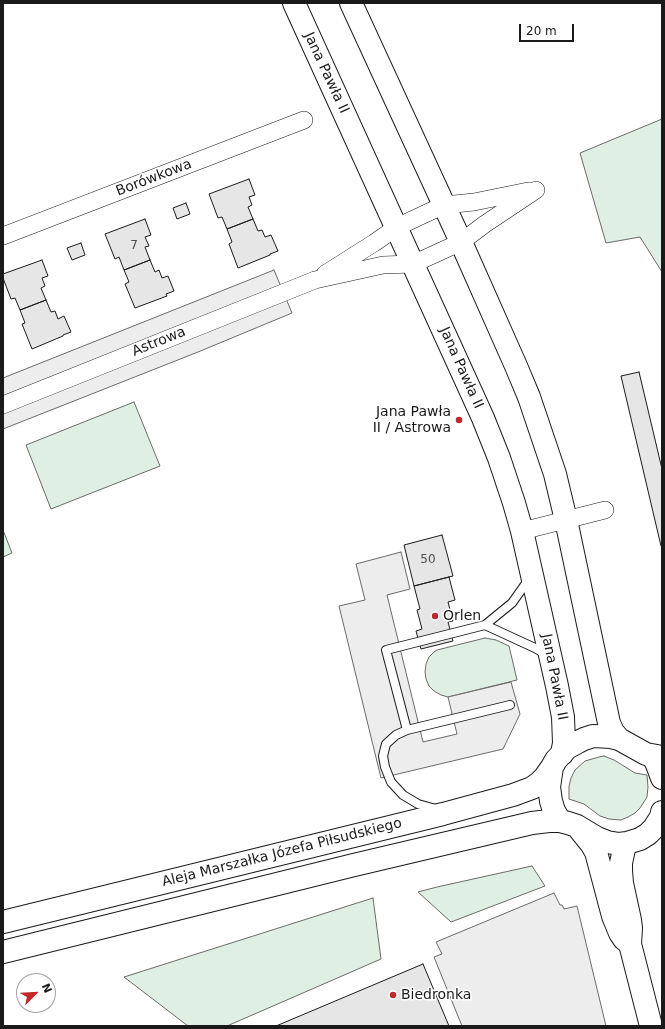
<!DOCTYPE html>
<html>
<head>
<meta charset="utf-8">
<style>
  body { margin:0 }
  #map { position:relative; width:665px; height:1029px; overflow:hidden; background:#fff; font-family:"DejaVu Sans",sans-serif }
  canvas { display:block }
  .frame { position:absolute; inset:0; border:4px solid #1a1a1a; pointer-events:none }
  .north { position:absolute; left:16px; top:973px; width:40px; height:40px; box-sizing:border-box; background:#fff; border:1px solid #a3a3a3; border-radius:50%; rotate:66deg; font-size:11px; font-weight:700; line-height:16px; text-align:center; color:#1a1a1a }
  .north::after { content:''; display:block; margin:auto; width:14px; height:18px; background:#c62828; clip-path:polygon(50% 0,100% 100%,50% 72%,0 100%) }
  .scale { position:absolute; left:519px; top:24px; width:55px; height:18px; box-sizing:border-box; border:2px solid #1a1a1a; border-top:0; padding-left:5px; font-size:12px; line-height:14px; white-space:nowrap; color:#1a1a1a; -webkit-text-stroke:3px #fff; paint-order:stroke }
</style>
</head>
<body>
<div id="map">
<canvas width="665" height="1029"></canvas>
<div class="frame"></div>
<div class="north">N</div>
<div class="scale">20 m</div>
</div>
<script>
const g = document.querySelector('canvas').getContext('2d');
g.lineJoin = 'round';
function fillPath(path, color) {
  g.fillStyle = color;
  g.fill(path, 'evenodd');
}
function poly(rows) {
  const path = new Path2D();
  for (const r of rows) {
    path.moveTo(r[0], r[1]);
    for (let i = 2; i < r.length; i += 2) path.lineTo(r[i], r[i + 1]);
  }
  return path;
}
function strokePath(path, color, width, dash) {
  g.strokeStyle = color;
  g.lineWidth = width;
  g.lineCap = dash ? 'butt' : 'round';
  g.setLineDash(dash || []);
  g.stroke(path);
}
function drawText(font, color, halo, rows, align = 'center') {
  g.font = font + ' "DejaVu Sans",sans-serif';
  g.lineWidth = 3;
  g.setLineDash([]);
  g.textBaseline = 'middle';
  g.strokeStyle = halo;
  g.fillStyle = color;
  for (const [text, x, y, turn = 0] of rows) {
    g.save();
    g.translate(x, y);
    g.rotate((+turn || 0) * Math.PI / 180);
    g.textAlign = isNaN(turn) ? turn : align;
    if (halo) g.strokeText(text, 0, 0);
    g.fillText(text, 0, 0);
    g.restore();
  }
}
const green = poly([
  [662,119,662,272,640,237,606,243,580,153,662,119],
  [134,402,160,466,51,509,26,445,134,402],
  [3,530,12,553,3,557,3,530],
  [485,638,496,640,509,646,517,680,448,697,441,695,434,691,429,686,426,679,425,672,426,664,429,657,434,652,437,650,485,638],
  [604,756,614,760,635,773,647,775,648,787,647,797,640,808,635,813,628,817,621,820,609,819,600,816,584,804,569,799,569,786,571,778,575,770,585,761,599,757,604,756],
  [532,866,545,886,451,922,418,892,437,887,532,866],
  [373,898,381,959,227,1026,188,1026,124,977,373,898]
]);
fillPath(green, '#e0efe3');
strokePath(green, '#6a6a6a', 1);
const parking = poly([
  [274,270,292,313,198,352,3,429,3,378,274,270],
  [401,552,410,589,387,595,423,742,457,734,448,697,511,682,520,714,503,749,381,778,339,606,365,600,356,564,401,552],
  [554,893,560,905,562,905,564,909,577,906,606,1026,462,1026,434,957,442,954,436,942,554,893]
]);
fillPath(parking, '#ededed');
strokePath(parking, '#6a6a6a', 1);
const building = poly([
  [249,179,255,195,249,197,252,205,248,207,253,219,227,229,222,217,218,218,209,194,249,179],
  [186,203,190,214,177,219,173,208,186,203],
  [145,219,151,235,145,237,149,246,145,247,150,260,124,270,119,257,115,259,105,234,145,219],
  [253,219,258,231,262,230,265,237,271,235,278,251,270,254,270,255,238,268,229,244,232,242,227,229,253,219],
  [81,243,85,255,72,260,67,248,81,243],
  [42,260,48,276,42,278,45,286,41,288,46,300,20,310,15,298,11,299,3,278,3,274,42,260],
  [150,260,155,272,159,270,162,278,168,276,174,291,166,294,167,296,135,308,125,284,129,282,124,270,150,260],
  [46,300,51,312,55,311,58,319,64,316,71,332,63,335,63,336,32,349,22,324,25,323,20,310,46,300],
  [639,372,662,469,662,546,661,546,621,376,639,372],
  [442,535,453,576,414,586,404,545,442,535],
  [449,577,455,600,448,602,453,621,448,622,453,641,421,649,416,631,422,629,417,610,420,609,414,586,449,577],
  [423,964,449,1026,276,1026,423,964]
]);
fillPath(building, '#e6e6e6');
strokePath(building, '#1a1a1a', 1);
const lane = poly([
  [485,625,535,648,547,655],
  [510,705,407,730,386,650,485,625,512,603,529,579],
  [407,730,396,735,386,744,383,756,385,767,391,782,403,795,418,804,436,809]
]);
const street = poly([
  [3,236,304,120],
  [325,274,374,243,397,227,444,205,474,202,528,191],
  [3,405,315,280,383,265,413,264,461,242,485,224,536,190],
  [522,531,605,510]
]);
const secondary = poly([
  [294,3,483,418,499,458,514,503,522,531,557,686,563,717,564,743,562,754],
  [351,3,461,242,516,366,529,397,555,474,566,520,609,723,613,732,619,739],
  [652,756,656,762,662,778],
  [560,821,554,811,551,801,549,787,552,767,556,760,567,748,578,742,584,739,593,736,611,737,619,739,646,754,662,757],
  [580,830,592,845,596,852,613,916,620,933,624,939,629,943],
  [627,843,624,849,621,863,621,871,622,883,630,920,631,928,630,944,651,1026],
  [3,922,443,814,513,795,532,788,539,783,545,777,552,767],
  [3,952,354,865,532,823,549,821,560,821,568,823,577,826,597,838,607,842,619,844,627,843,640,839,648,834,654,828,661,817,662,812]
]);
strokePath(lane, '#1a1a1a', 10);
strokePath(street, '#1a1a1a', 18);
strokePath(secondary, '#1a1a1a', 24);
strokePath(lane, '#fff', 8);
strokePath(street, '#fff', 17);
strokePath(secondary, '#fff', 22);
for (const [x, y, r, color] of [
  [459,420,4,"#c62828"],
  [435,616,4,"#c62828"],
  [393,995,4,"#c62828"]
]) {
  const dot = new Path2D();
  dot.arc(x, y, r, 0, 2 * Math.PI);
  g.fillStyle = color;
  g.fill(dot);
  strokePath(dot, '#fff', 1.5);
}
drawText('12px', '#4d4d4d', null, [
  ["7",134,246],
  ["50",428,560]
]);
drawText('14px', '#1a1a1a', '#fff', [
  ["Jana Pawła II",326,73,65],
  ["Borówkowa",154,178,-21],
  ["Astrowa",159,342,-22],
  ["Jana Pawła II",461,368,66],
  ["Jana Pawła II",554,677,79],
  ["Aleja Marszałka Józefa Piłsudskiego",282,853,-14]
]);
drawText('14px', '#1a1a1a', '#fff', [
  ["Jana Pawła",451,412,"right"],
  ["II / Astrowa",451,428,"right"],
  ["Orlen",443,616],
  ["Biedronka",401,995]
], 'left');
</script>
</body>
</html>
